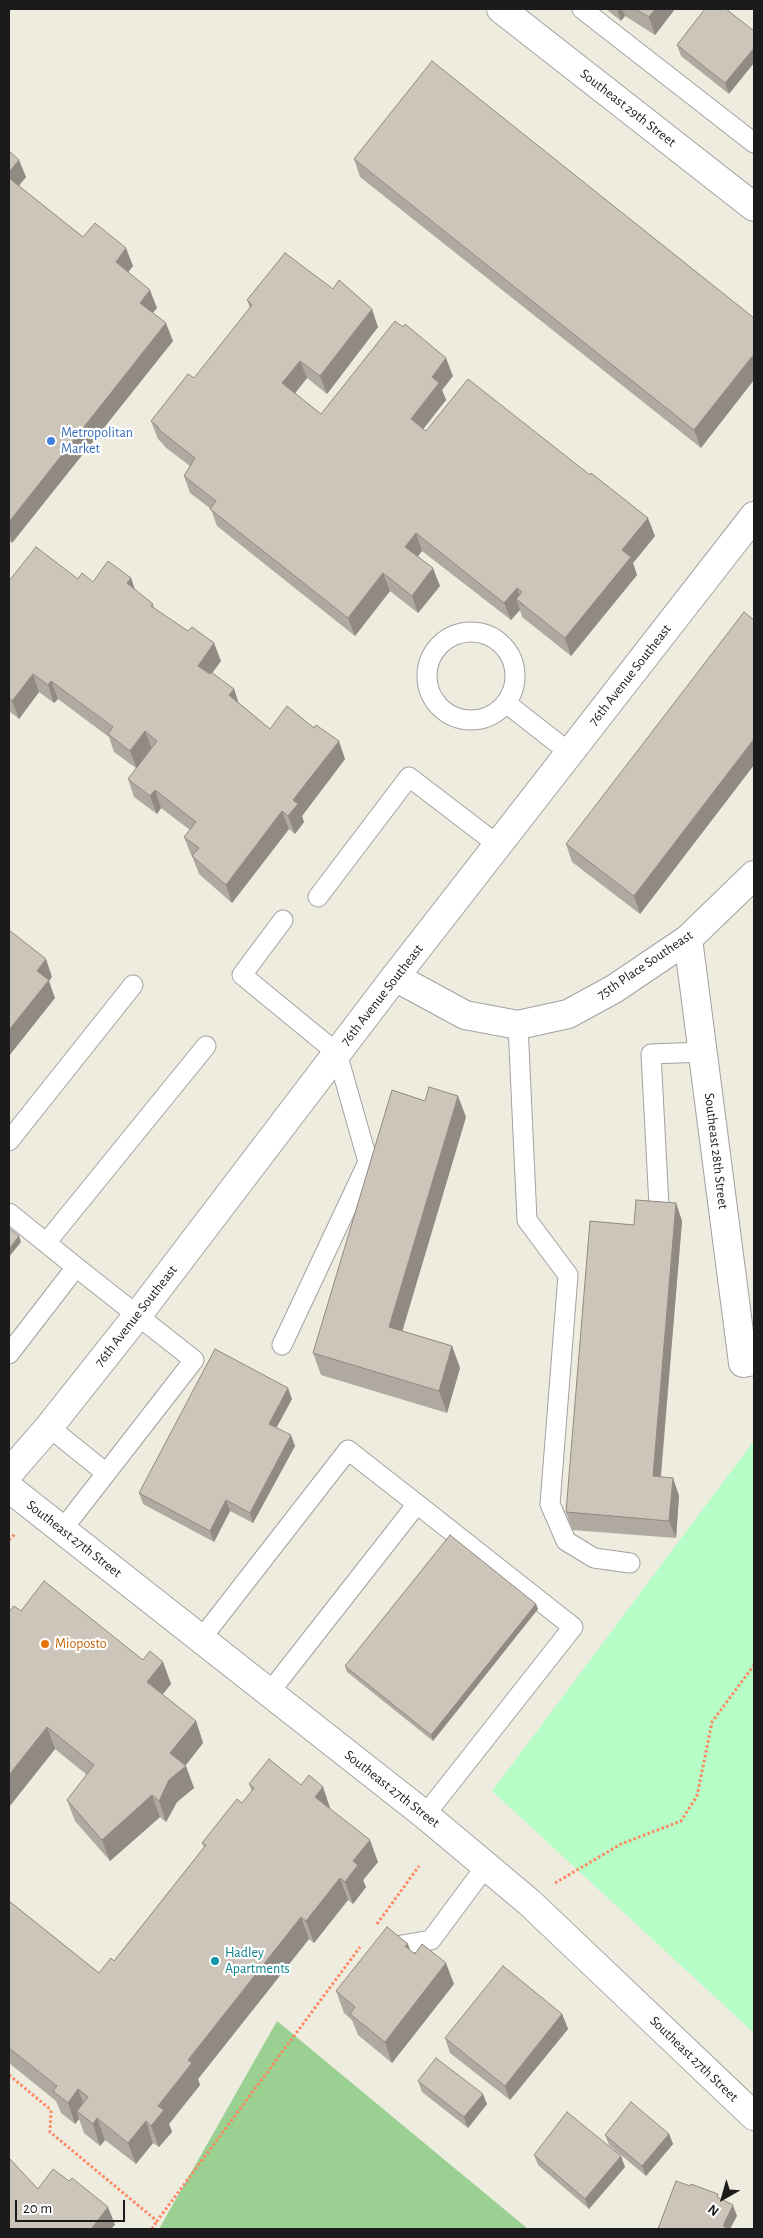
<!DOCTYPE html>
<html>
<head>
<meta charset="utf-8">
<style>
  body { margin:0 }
  #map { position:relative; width:763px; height:2238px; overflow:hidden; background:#eeebdf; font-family:"Alegreya Sans",sans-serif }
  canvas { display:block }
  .frame { position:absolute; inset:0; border:10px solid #1b1b1b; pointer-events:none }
  .north { position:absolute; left:698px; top:2173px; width:50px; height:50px; -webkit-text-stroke:4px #fff; paint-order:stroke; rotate:218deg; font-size:14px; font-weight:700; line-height:20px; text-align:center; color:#1b1b1b }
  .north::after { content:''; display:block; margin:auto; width:18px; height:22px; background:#1b1b1b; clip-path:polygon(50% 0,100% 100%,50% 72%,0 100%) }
  .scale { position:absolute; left:15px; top:2200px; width:110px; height:22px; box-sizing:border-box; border:2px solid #1b1b1b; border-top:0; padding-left:6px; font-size:15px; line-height:18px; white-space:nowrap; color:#1b1b1b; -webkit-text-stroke:4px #fff; paint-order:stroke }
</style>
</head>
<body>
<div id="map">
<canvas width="763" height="2238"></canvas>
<div class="frame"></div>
<div class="north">N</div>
<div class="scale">20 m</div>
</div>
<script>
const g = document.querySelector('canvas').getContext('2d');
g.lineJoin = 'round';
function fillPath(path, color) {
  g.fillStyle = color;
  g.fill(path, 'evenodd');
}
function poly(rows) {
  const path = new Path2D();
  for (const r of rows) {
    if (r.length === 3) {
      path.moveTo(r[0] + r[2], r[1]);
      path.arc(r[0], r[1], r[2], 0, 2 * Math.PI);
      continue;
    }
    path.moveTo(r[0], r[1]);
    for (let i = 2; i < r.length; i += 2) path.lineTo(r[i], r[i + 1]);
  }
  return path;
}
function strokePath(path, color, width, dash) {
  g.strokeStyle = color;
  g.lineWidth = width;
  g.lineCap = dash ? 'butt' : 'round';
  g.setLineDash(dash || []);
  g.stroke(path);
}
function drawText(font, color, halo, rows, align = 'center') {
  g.font = font + ' "Alegreya Sans",sans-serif';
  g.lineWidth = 4.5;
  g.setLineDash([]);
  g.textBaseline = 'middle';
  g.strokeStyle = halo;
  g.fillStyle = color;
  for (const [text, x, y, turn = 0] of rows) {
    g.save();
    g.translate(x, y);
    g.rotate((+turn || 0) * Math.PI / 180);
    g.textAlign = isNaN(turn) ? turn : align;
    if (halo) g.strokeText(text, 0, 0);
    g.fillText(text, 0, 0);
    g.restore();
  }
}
fillPath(poly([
  [277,2021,528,2229,159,2229]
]), '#9ad091');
fillPath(poly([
  [754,1441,754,2033,492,1791]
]), '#b7fdc7');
const service = poly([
  [582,9,754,143],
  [471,676,44],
  [506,703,570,753],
  [318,897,409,777,498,845],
  [518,1025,527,1220,568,1275,550,1504,566,1541,594,1558,630,1563],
  [9,1141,133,985],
  [659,1206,651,1054,703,1052],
  [9,1213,76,1267],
  [46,1243,206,1046],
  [282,1345,368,1162,337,1053,242,975,283,920],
  [9,1354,76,1267,194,1360,62,1530],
  [49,1427,106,1473],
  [201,1639,348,1450,417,1504,573,1627,425,1815],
  [269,1693,417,1504],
  [388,1957,396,1946,431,1940,486,1866]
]);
const minor = poly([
  [688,939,743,1363,754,1361],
  [395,977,465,1015,518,1025,568,1014,614,989,688,939,754,875],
  [9,1488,425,1815,486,1866,530,1903,754,2116]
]);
const tertiary = poly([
  [501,9,754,207],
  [9,1473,49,1427,137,1316,395,977,754,516]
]);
strokePath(service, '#a2a2a2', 21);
strokePath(minor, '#a2a2a2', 30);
strokePath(tertiary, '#a2a2a2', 30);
strokePath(poly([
  [9,1540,15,1534],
  [555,1883,621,1844,681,1821,697,1796,712,1722,754,1665],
  [377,1924,419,1866],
  [9,2075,51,2110,50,2132,157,2221,360,1947],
  [152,2229,157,2221]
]), '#ff865f', 3, [2.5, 2.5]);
strokePath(service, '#fff', 19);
strokePath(minor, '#fff', 28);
strokePath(tertiary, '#fff', 28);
fillPath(poly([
  [606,9,675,9,655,35,625,16,621,21],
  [705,9,729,94,681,56,677,45],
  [9,151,26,177,19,186,83,237,133,266,128,272,157,308,153,313,173,341,12,543,9,540],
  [354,159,754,318,701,448,360,177],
  [247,300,378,327,327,394,307,378,295,393,321,414,453,376,442,390,446,400,423,429,426,431,655,536,633,563,637,575,571,656,522,617,520,610,511,620,422,551,418,556,440,586,418,613,390,591,355,636,217,526,211,509,190,493,184,476,190,466,165,447,163,444,158,439,151,421,194,378,250,308],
  [131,578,135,590,153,604,154,608,221,661,212,673,234,689,238,702,270,729,345,759,302,816,304,822,295,834,289,829,232,903,199,874,192,856,191,855,184,837,190,830,161,808,157,814,134,797,128,779,136,768,114,752,109,737,58,699,54,703,39,692,19,719,9,711,9,581,93,582],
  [754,620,754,765,640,914,572,862,566,844],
  [466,1117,402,1331,452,1346,460,1368,447,1413,321,1375,313,1353],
  [676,1203,682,1221,661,1477,673,1478,679,1496,676,1538,572,1530,566,1512,634,1225],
  [292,1399,276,1428,295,1446,253,1523,230,1511,214,1542,143,1504,139,1493],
  [536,1604,538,1609,433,1741,347,1672,345,1666],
  [21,1611,143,1660,163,1662,171,1684,162,1695,196,1721,203,1743,185,1766,194,1788,177,1802,166,1822,160,1817,110,1861,75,1821,67,1800,87,1775,55,1749,9,1807],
  [249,1784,323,1787,330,1808,330,1809,378,1862,363,1880,366,1887,353,1904,348,1900,314,1943,309,1939,198,2079,200,2085,169,2124,172,2132,159,2147,153,2143,136,2164,105,2140,100,2146,84,2133,79,2119,75,2124,61,2113,56,2101,9,2063,9,1901,99,1973,114,1961,204,1847,202,1843,242,1803,252,1791],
  [410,1950,454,1984,392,2063,358,2035,352,2020,344,2013,336,1991],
  [562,2014,568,2029,510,2100,450,2053,445,2038],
  [418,2081,487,2104,468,2128,422,2092],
  [669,2134,673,2144,646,2176,609,2145,605,2135],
  [534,2155,625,2167,589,2209,538,2165]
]), '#b0a99f');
fillPath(poly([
  [617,9,622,9,625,16,621,21],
  [655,9,675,9,655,35,649,17],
  [754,48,754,63,729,94,725,83],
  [19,160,26,177,12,193,9,183,9,172],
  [126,248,133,266,122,280,116,262],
  [150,290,157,308,146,320,140,303],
  [372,309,378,327,327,394,320,376],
  [166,323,173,341,12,543,9,533,9,522],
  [754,354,754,380,701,448,694,430],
  [446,358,453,376,442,390,446,400,417,437,411,419,432,377],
  [300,361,307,378,289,401,282,383],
  [648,518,655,536,633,563,637,575,571,656,565,638,622,550],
  [416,533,422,551,412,564,405,547],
  [433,568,440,586,418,613,412,596],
  [383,573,390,591,355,636,348,618],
  [131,578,137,596,127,583],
  [517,588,523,606,516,599,520,610,511,620,504,603],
  [214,643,221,661,204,684,198,666],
  [33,674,39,692,19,719,12,701],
  [51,681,58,699,54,703,48,685],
  [234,689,240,707,229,695],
  [145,731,152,749,137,769,130,751],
  [754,739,754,765,640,914,634,896],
  [339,741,345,759,302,816,304,822,295,834,288,816,293,800],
  [155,790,161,808,157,814,150,796],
  [282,811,289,829,232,903,226,885],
  [46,959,52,977,49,981,55,998,9,1056,9,1030,37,971],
  [458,1096,466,1117,397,1349,389,1327],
  [676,1203,682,1221,659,1494,653,1476],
  [19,1236,21,1242,9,1257,9,1249],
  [452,1346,460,1368,447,1413,439,1391],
  [288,1388,292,1399,273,1434,269,1424],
  [291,1435,295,1446,253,1523,250,1513],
  [673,1478,679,1496,676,1538,669,1521],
  [226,1500,230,1511,214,1542,210,1531],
  [536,1604,538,1609,433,1741,431,1735],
  [163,1662,171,1684,155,1704,147,1682],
  [196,1721,203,1743,182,1770,186,1766,194,1788,177,1802,166,1822,159,1801,170,1753],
  [47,1727,55,1749,9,1807,9,1775],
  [323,1787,330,1808,323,1818,315,1797],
  [152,1795,160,1817,110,1861,102,1840],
  [370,1840,378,1862,363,1880,366,1887,353,1904,345,1882,353,1861],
  [340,1878,348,1900,314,1943,306,1921],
  [301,1917,309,1939,198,2079,200,2085,169,2124,172,2132,159,2147,151,2126,158,2106,188,2060],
  [408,1944,416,1966,405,1946],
  [446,1963,454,1984,392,2063,385,2042],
  [562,2014,568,2029,510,2100,505,2086],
  [78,2089,86,2111,77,2111,79,2119,75,2124,68,2103],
  [483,2094,487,2104,468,2128,464,2117],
  [97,2118,105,2140,100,2146,93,2124],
  [146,2121,153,2143,136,2164,128,2143],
  [669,2134,673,2144,646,2176,642,2166],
  [621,2156,625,2167,589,2209,585,2199],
  [733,2205,737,2216,730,2229,724,2229,723,2226],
  [108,2207,115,2225,111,2229,91,2229]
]), '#908a82');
const building = poly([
  [635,9,655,9,649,17,635,9],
  [705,9,726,9,754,31,754,48,725,83,677,45,705,9],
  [432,61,754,318,754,354,694,430,354,159,432,61],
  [9,151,19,160,9,172,9,151],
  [9,178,83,237,95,223,126,248,116,262,150,290,140,303,166,323,9,522,9,178],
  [285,253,333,289,339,280,372,309,320,376,300,361,282,383,321,414,395,321,403,327,405,324,446,358,432,377,439,383,411,419,426,431,468,379,590,475,591,473,648,518,622,550,631,557,565,638,516,599,522,592,517,588,504,603,416,533,405,547,433,568,412,596,383,573,348,618,210,509,216,501,184,476,195,458,158,429,159,428,151,421,188,374,194,378,252,305,247,300,285,253],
  [36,547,78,579,82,573,93,582,108,561,131,578,127,583,153,604,151,606,188,631,192,627,214,643,198,666,210,674,211,672,234,689,229,695,270,729,287,706,314,728,316,725,339,741,293,800,298,804,288,816,282,811,226,885,192,856,199,848,184,837,196,822,155,790,150,796,128,779,157,741,145,731,130,751,108,734,113,727,51,681,48,685,33,674,12,701,9,698,9,581,36,547],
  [744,612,754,620,754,739,634,896,566,844,744,612],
  [9,930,46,959,37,971,49,980,9,1030,9,930],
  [429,1087,458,1096,389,1327,452,1346,439,1391,313,1353,392,1090,425,1101,429,1087],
  [636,1200,676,1203,653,1476,673,1478,669,1521,566,1512,590,1221,634,1225,636,1200],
  [9,1228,19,1236,9,1249,9,1228],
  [215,1349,288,1388,269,1424,291,1435,250,1513,226,1500,210,1531,139,1493,215,1349],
  [450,1535,536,1604,431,1735,345,1666,450,1535],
  [44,1581,143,1660,150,1651,163,1662,147,1682,196,1721,170,1753,186,1766,169,1780,159,1801,152,1795,102,1840,67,1800,94,1765,47,1727,9,1775,9,1612,14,1606,21,1611,44,1581],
  [269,1759,301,1785,309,1775,323,1787,315,1797,370,1840,353,1861,358,1865,345,1882,340,1878,306,1921,301,1917,188,2060,192,2063,158,2106,164,2110,151,2126,146,2121,128,2143,97,2118,93,2124,77,2111,88,2097,78,2089,68,2103,53,2091,57,2086,9,2048,9,1901,99,1973,111,1958,114,1961,206,1845,202,1843,237,1799,242,1803,254,1788,249,1784,269,1759],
  [387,1927,408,1944,405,1946,415,1954,422,1944,446,1963,385,2042,350,2014,355,2007,336,1991,387,1927],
  [503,1966,562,2014,505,2086,445,2038,503,1966],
  [436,2058,483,2094,464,2117,418,2081,436,2058],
  [631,2102,669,2134,642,2166,605,2135,631,2102],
  [567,2112,621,2156,585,2199,534,2155,567,2112],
  [9,2158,38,2189,53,2169,69,2181,72,2178,108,2207,91,2229,9,2229,9,2158],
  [676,2181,690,2186,691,2184,718,2194,717,2197,733,2205,723,2226,726,2227,725,2229,658,2229,676,2181]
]);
fillPath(building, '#cdc5b9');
strokePath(building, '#908a82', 1);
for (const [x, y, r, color] of [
  [51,441,5,"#3f7fe0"],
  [45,1644,5,"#e8710a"],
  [215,1961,5,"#0f9aa8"]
]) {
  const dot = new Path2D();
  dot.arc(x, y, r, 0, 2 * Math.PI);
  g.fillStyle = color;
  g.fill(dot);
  strokePath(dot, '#fff', 2);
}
drawText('14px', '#1b1b1b', '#fff', [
  ["Southeast 29th Street",628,108,38],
  ["76th Avenue Southeast",630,675,-52],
  ["75th Place Southeast",645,965,-34],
  ["76th Avenue Southeast",382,995,-52],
  ["Southeast 28th Street",716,1151,83],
  ["76th Avenue Southeast",136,1316,-52],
  ["Southeast 27th Street",74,1539,38],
  ["Southeast 27th Street",392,1789,38],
  ["Southeast 27th Street",694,2059,44]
]);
drawText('14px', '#366cbe', '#fff', [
  ["Metropolitan",61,433],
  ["Market",61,449]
], 'left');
drawText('14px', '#c56008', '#fff', [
  ["Mioposto",55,1644]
], 'left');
drawText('14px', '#0d838f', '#fff', [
  ["Hadley",225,1953],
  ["Apartments",225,1969]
], 'left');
</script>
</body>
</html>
